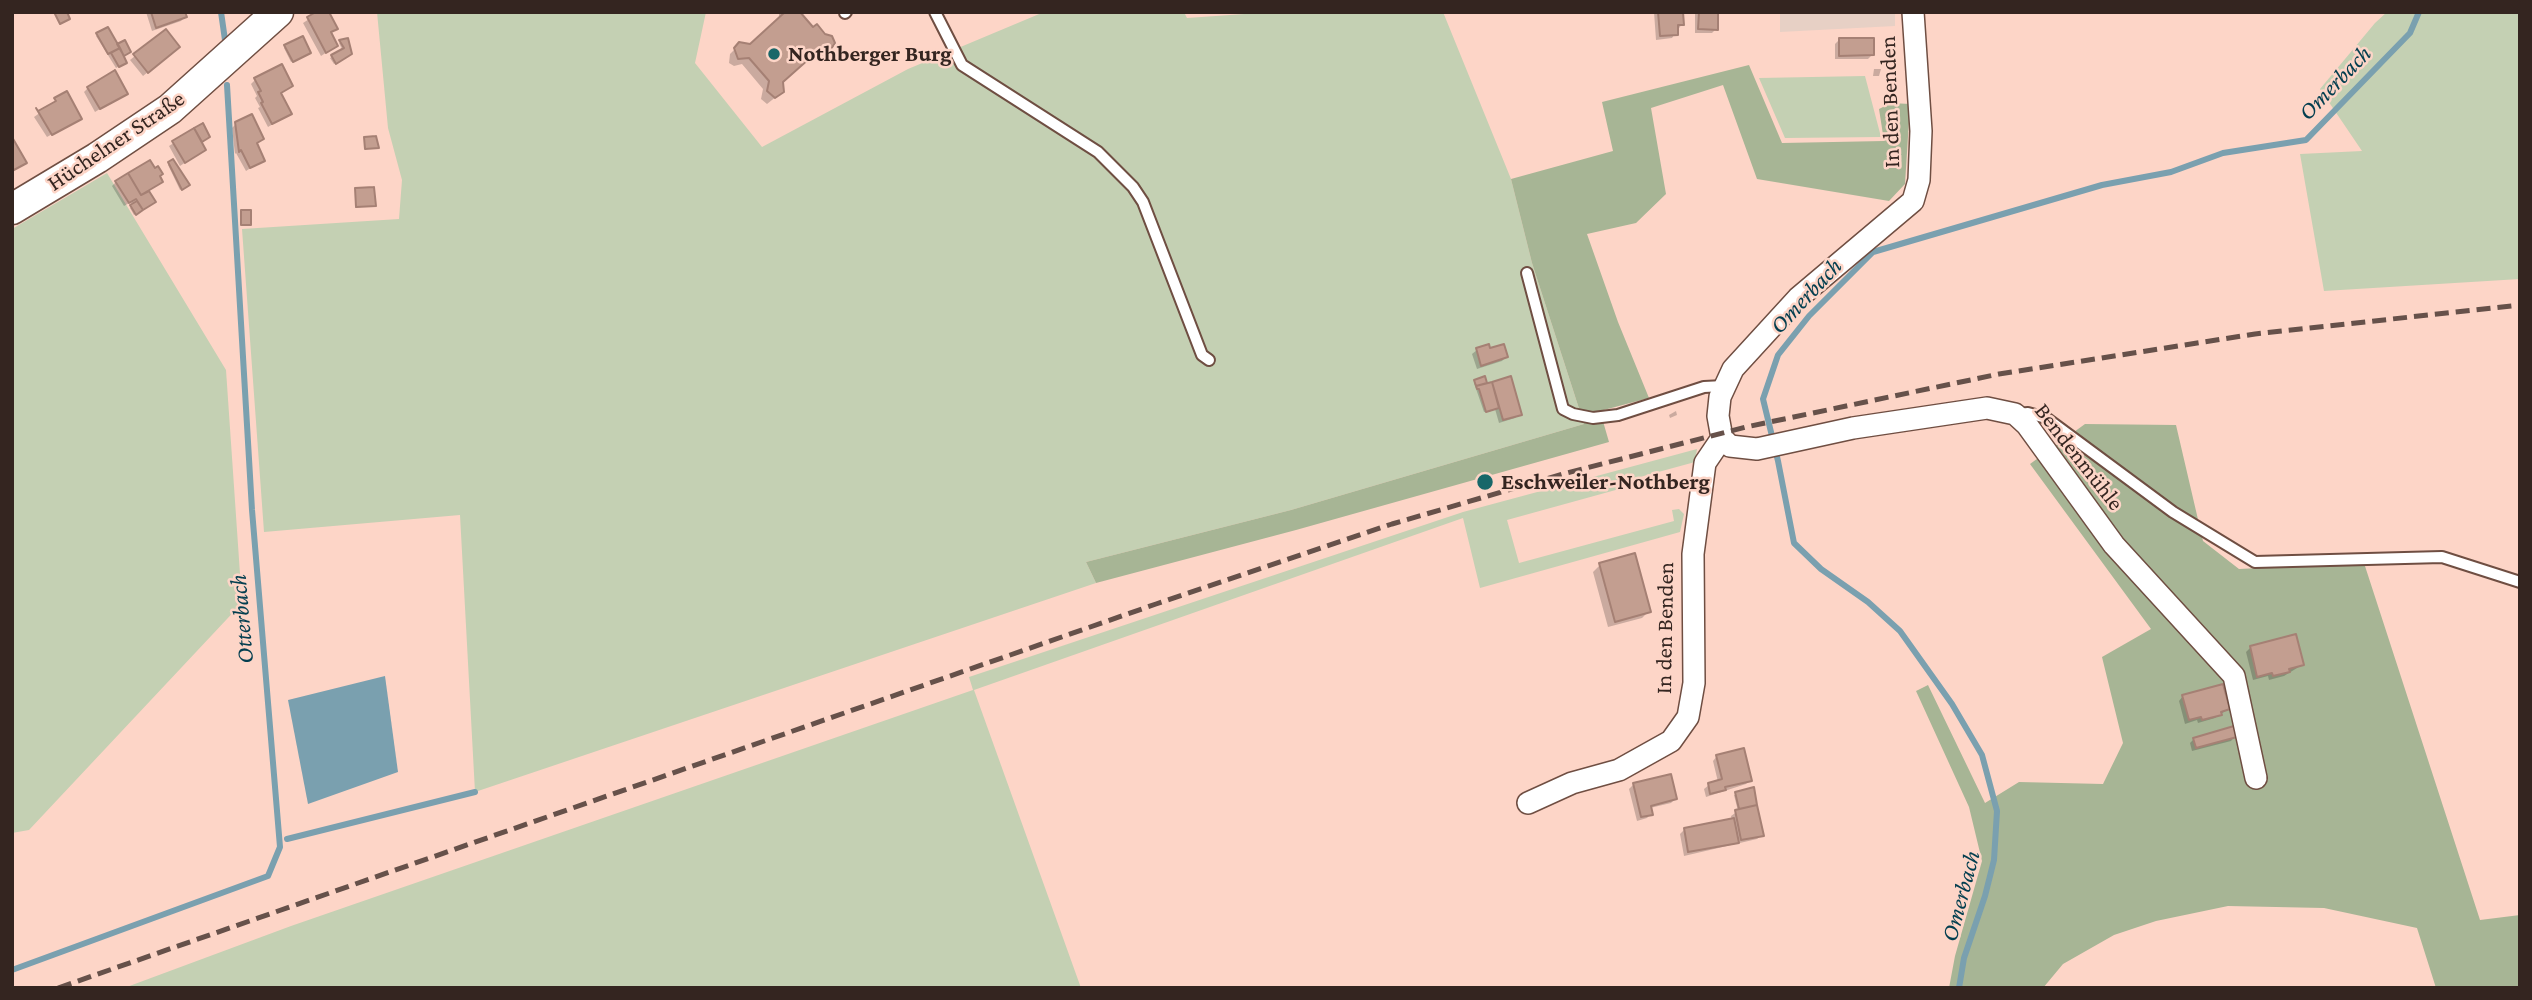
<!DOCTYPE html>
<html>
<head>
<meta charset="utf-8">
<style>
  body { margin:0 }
  #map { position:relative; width:2532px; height:1000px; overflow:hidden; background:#fdd5c7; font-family:"Crimson Pro",serif }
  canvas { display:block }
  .frame { position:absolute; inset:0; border:14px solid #342520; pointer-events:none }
</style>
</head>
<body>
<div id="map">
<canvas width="2532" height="1000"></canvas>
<div class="frame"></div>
</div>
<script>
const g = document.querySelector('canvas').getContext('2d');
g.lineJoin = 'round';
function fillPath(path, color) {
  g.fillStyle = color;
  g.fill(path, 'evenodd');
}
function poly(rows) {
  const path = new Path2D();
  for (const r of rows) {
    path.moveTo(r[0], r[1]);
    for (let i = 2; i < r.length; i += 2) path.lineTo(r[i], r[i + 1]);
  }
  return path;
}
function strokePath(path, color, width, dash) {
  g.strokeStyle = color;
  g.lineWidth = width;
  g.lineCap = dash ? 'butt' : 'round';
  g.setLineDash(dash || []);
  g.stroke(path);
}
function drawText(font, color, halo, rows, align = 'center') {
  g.font = font + ' "Crimson Pro",serif';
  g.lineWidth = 5;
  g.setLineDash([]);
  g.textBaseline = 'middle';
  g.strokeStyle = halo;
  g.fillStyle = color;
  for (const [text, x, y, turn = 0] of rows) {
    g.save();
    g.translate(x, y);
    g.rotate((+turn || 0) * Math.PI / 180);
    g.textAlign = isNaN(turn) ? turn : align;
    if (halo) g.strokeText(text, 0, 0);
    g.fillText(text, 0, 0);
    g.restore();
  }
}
fillPath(poly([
  [1780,12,1895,12,1895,26,1780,32]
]), '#e7d0c5');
fillPath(poly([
  [377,12,706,12,695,63,762,147,908,69,1044,12,1184,12,1187,18,1273,12,1443,12,1511,179,1532,263,1584,424,1291,510,1086,562,1096,583,475,792,460,515,264,532,242,229,399,219,402,180,388,128],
  [2387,12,2520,12,2520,279,2324,291,2300,154,2362,151,2320,89,2375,23],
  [1865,76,1881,137,1785,138,1759,78],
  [107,173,226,370,242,603,29,830,12,833,12,229],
  [1697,449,1695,462,1640,477,1641,483,1507,520,1519,563,1674,521,1672,510,1679,509,1684,514,1680,532,1480,588,1463,518,974,690,1081,988,124,988,291,926,973,690,969,677,1463,512]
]), '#c4d0b3');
fillPath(poly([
  [1749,65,1782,143,1884,141,1879,109,1891,103,1910,104,1905,184,1889,201,1757,179,1723,85,1651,108,1666,194,1636,223,1587,234,1618,322,1649,398,1600,411,1609,442,1296,530,1096,583,1086,562,1291,510,1584,424,1532,263,1511,179,1613,151,1602,102],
  [2085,424,2176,425,2203,541,2239,569,2364,563,2480,920,2520,915,2520,988,2436,988,2417,928,2324,908,2228,906,2156,921,2114,935,2063,964,2043,988,1949,988,1955,956,1982,861,1969,807,1916,691,1928,685,1985,803,2019,782,2103,784,2123,743,2102,657,2151,629,2030,464]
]), '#a7b595');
fillPath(poly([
  [385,676,398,772,308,804,288,700]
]), '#7aa0af');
fillPath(poly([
  [146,12,183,12,185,17,181,21,152,31],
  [320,12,336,29,331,33,336,46,321,56,303,23],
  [779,12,799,12,828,51,821,58,810,56,781,82,782,92,767,104,761,99,763,89,742,64,734,66,729,63,730,54,737,47,750,46,779,19],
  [1654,12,1681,12,1682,24,1672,38,1656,40],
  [1695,12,1733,12,1716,14,1716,29,1712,33,1695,33],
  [98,35,117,47,124,42,128,53,122,56,124,64,116,68,96,36],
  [346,40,348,56,334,64,330,58,343,51,339,43],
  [1839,40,1872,55,1868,59,1835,59,1835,44],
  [285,46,308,54,291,62,284,48],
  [174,51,143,76,130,60,135,56],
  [1874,69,1881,69,1879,76,1873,76],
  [255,80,291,86,279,94,290,114,268,127,258,108,260,107,255,98,257,96,251,84],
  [88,88,126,93,95,112,84,92],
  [66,94,75,121,47,137,34,117],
  [236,124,255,144,263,160,246,171,236,153,235,154,232,128],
  [202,125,206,138,200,142,204,150,180,166,169,146],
  [169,164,186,186,180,190,168,165],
  [155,170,161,182,147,192,154,202,134,215,130,208,133,205,131,202,124,206,112,186,116,182],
  [356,190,374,205,355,208],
  [1477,350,1489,350,1506,357,1502,361,1477,369,1472,354],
  [1484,379,1486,385,1510,379,1520,414,1515,418,1499,423,1495,409,1484,412,1474,383],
  [1676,411,1677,415,1670,418,1669,415],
  [1600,565,1649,611,1642,618,1608,627,1593,572],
  [2251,647,2302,665,2284,676,2269,680,2268,676,2253,680,2246,652],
  [2183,696,2228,709,2215,718,2198,723,2197,720,2185,724,2179,701],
  [2235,736,2231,741,2192,751,2190,743,2194,739],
  [1717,756,1750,780,1746,784,1706,797,1704,789,1709,785,1718,782,1713,761],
  [1670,776,1675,799,1671,803,1650,808,1651,814,1647,818,1637,821,1629,789,1633,785],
  [1752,790,1762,835,1757,839,1684,856,1680,834,1684,830,1732,821,1731,816,1738,811,1734,795]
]), '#0003');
strokePath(poly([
  [221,12,225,40],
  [287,839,475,792],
  [12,970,268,876,280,847,252,510,227,85],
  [1959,988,1964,958,1985,896,1994,860,1997,811,1982,755,1952,704,1900,631,1868,602,1821,569,1794,543,1778,461,1763,399,1778,355,1809,316,1873,252,2102,185,2171,172,2223,153,2306,140,2410,33,2419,12]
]), '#7aa0af', 6);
const building = poly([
  [54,12,67,12,70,19,60,24,54,12],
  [151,12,185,12,187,17,156,28,151,12],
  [316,12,329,12,338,29,331,32,338,46,326,53,307,17,316,12],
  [785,12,800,12,813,27,817,24,825,34,832,36,835,43,829,52,819,50,783,82,784,92,775,98,767,91,769,81,749,58,738,59,734,48,739,42,750,44,785,12],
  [1658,12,1683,12,1684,25,1678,25,1678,35,1660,36,1658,12],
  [1699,12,1718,12,1718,30,1698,29,1699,12],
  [108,27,120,48,108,54,96,33,108,27],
  [166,29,180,47,148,73,133,54,166,29],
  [303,36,311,53,293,62,284,45,303,36],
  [348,38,352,54,336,64,331,55,344,48,339,40,348,38],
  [1839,38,1874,38,1874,55,1839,56,1839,38],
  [125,40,131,52,124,56,117,44,125,40],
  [120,48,127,63,119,67,111,53,120,48],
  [282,64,293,86,281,93,292,114,272,124,261,103,263,102,258,92,261,91,254,78,282,64],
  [115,70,128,94,100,109,87,87,115,70],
  [67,91,82,119,52,135,36,108,38,111,56,101,54,98,67,91],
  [252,114,264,139,257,143,265,161,250,168,241,150,239,152,235,122,252,114],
  [203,123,210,137,202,142,194,128,203,123],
  [194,128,206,150,185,163,172,141,194,128],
  [376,136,379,148,365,149,364,137,376,136],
  [12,137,27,163,12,171,12,137],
  [173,159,190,185,182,190,168,162,173,159],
  [150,160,155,168,158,166,163,174,160,176,163,182,141,195,128,173,150,160],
  [128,173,141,195,149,191,156,202,143,210,136,199,129,203,115,181,128,173],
  [374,187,376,206,356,207,355,188,374,187],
  [137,201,143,210,136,215,130,205,137,201],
  [241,210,251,210,251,225,241,225,241,210],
  [1489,344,1490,348,1504,344,1508,357,1481,366,1476,348,1489,344],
  [1485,376,1487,383,1476,386,1474,380,1485,376],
  [1511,376,1522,415,1503,420,1492,382,1511,376],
  [1492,382,1499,408,1486,412,1479,389,1477,389,1476,386,1492,382],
  [1635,553,1651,612,1615,622,1599,563,1635,553],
  [2296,634,2304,665,2289,669,2290,672,2273,676,2272,673,2257,677,2250,646,2296,634],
  [2223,684,2230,709,2221,712,2222,715,2202,720,2201,717,2189,720,2182,695,2223,684],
  [2234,726,2237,737,2196,748,2193,738,2234,726],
  [1744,748,1752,781,1725,787,1726,790,1710,794,1708,783,1722,779,1716,755,1744,748],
  [1671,774,1677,799,1651,806,1653,815,1641,817,1633,783,1671,774],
  [1754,787,1757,805,1739,809,1735,792,1754,787],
  [1757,805,1764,836,1741,840,1735,810,1757,805],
  [1734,818,1739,843,1688,852,1684,828,1734,818]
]);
fillPath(building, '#c39e90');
strokePath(building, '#a58074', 2);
const lane = poly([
  [935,12,962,65,1098,152,1133,187,1143,202,1202,355,1209,360],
  [845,13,846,12],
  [1527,273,1563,409,1573,414,1593,418,1618,415,1704,387,1724,386],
  [2018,414,2028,413,2046,418,2173,512,2255,562,2442,557,2520,582]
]);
const street = poly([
  [1722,438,1730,446,1757,449,1853,428,1987,408,2015,414,2027,425,2114,545,2234,676,2256,778],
  [1528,803,1572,783,1619,770,1671,741,1688,717,1694,683,1693,554,1705,463,1722,438,1718,416,1720,397,1733,369,1798,298,1913,201,1919,180,1921,131,1913,12]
]);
const secondary = poly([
  [12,209,97,158,170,109,278,12]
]);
strokePath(lane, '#6f4e42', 14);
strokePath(street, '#6f4e42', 24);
strokePath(secondary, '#6f4e42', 33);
strokePath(lane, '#fff', 10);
strokePath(street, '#fff', 21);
strokePath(secondary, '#fff', 30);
strokePath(poly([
  [58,988,1156,604,1392,524,1563,474,1746,427,1999,374,2255,334,2520,305]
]), '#66514a', 5, [14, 7]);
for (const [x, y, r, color] of [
  [774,54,7,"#186769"],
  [1485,482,9,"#186769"]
]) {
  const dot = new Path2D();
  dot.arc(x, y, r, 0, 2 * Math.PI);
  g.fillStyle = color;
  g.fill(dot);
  strokePath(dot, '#fdd5c7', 2.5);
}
drawText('bold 23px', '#342520', '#fdd5c7', [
  ["Nothberger Burg",788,54],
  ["Eschweiler-Nothberg",1501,482]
], 'left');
drawText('23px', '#342520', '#fdd5c7', [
  ["In den Benden",1890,102,-92],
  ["Hüchelner Straße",116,141,-34],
  ["Bendenmühle",2079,457,52],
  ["In den Benden",1665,628,-89]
]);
drawText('italic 24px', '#033e4f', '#fdd5c7', [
  ["Omerbach",2335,83,-46],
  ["Omerbach",1806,296,-47],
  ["Otterbach",242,619,-95],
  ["Omerbach",1961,896,-75]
]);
</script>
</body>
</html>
